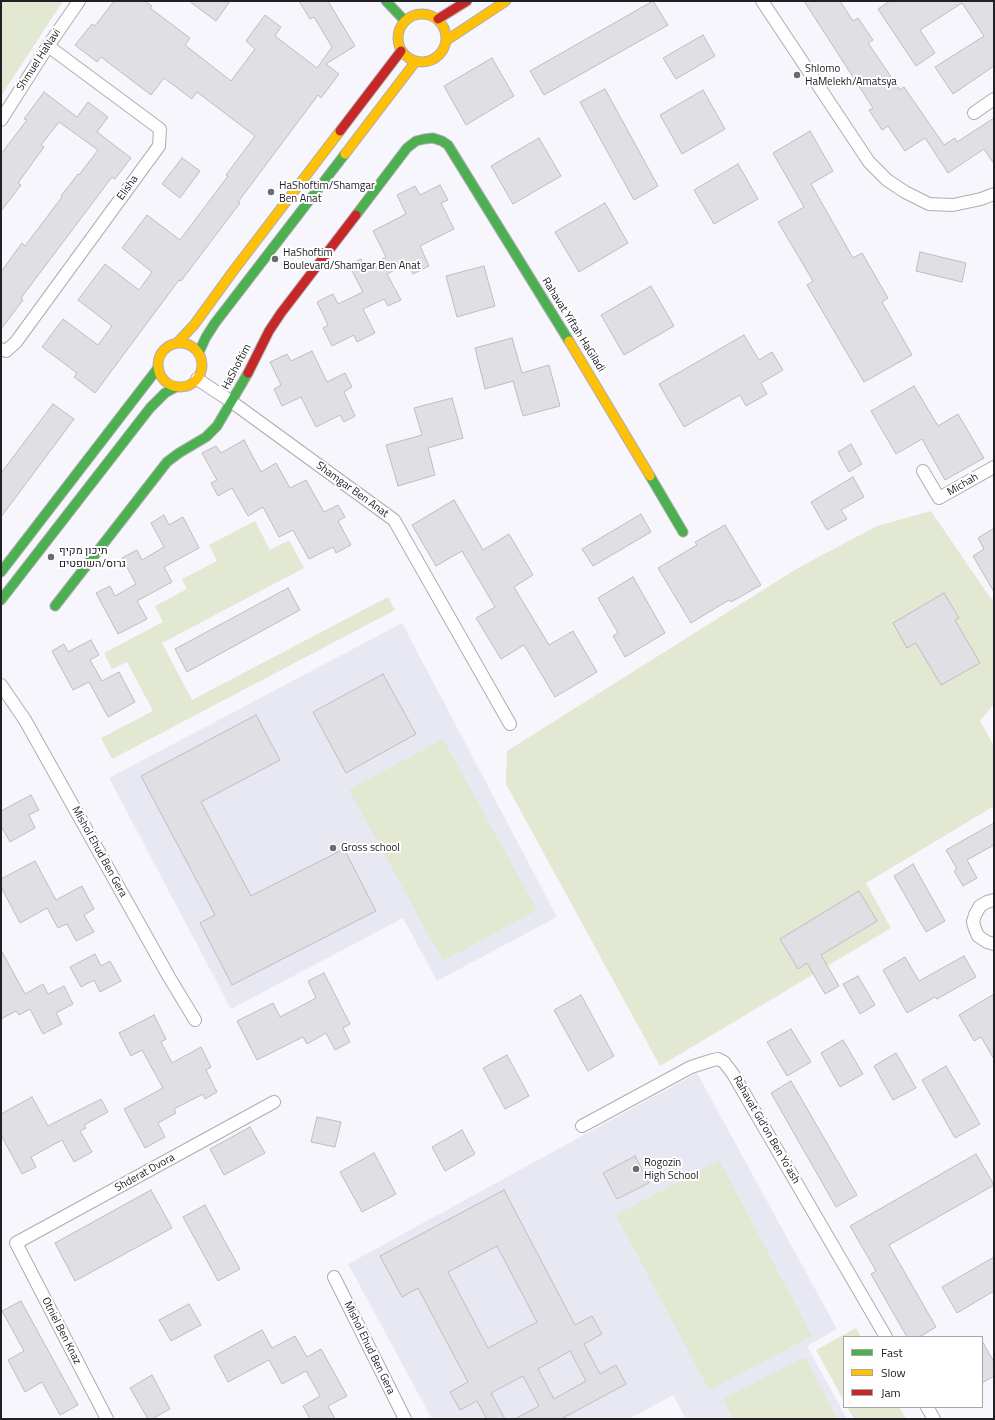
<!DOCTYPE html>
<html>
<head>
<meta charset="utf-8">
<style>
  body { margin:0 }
  #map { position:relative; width:995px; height:1420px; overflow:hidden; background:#f6f6fc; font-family:"Titillium Web",sans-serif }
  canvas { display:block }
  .frame { position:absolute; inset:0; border:2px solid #212125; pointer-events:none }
  .legend { position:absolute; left:843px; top:1336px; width:140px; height:72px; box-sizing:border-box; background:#fff; border:1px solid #a6a6a8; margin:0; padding:5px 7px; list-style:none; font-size:12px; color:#212125 }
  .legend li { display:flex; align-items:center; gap:8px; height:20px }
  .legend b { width:20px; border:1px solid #a6a6a8 }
</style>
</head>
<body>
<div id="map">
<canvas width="995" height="1420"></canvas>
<div class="frame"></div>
<ul class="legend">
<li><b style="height:5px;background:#4caf50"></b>Fast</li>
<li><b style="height:5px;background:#ffc107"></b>Slow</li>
<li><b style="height:5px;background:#c62828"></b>Jam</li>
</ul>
</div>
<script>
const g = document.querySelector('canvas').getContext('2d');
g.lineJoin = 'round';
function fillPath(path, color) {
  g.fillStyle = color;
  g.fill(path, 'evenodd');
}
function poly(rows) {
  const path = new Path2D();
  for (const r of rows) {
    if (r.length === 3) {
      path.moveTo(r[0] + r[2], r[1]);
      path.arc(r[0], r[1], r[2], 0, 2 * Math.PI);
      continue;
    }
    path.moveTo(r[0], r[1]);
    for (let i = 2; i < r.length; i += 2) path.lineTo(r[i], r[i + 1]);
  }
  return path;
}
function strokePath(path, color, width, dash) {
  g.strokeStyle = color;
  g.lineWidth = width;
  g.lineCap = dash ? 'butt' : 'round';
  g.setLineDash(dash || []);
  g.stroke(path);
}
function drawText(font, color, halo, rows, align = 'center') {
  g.font = font + ' "Titillium Web",Heebo,sans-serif';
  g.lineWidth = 4;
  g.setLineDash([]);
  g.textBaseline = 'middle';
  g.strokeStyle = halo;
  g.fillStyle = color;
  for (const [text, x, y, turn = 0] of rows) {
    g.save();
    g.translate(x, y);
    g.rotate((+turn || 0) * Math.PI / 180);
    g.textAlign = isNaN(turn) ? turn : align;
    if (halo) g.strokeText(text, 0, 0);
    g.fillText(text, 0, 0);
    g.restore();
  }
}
fillPath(poly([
  [402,623,557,917,437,981,403,918,231,1009,109,778],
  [697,1073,837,1329,807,1346,847,1419,686,1419,673,1395,629,1419,432,1419,348,1264]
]), '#e8e8f3');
fillPath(poly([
  [1,1,63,1,1,96],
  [931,511,991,599,994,598,994,704,980,721,994,746,994,806,866,883,891,928,660,1066,506,784,507,751,798,568,877,526],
  [255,521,270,550,289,540,304,568,162,643,192,700,388,597,395,610,112,759,101,738,153,711,127,662,112,669,104,653,163,622,155,606,187,589,182,579,217,561,209,545],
  [443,739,537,910,443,961,349,790],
  [719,1160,812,1336,709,1390,616,1215],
  [856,1328,861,1337,844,1337,844,1401,816,1350],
  [805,1357,837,1419,733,1419,723,1399],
  [847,1407,899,1407,906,1419,854,1419]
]), '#e2e8d1');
const building = poly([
  [114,1,145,1,152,6,150,8,190,38,185,45,231,81,255,49,246,41,265,15,281,27,275,36,317,68,332,47,314,17,310,19,299,1,328,1,355,46,326,64,339,74,321,98,318,95,238,202,240,203,181,281,179,280,95,393,74,377,77,373,42,347,63,319,98,345,112,326,78,300,105,264,139,290,152,272,122,248,147,215,180,240,228,176,226,175,255,136,197,92,192,99,164,78,151,95,101,57,97,62,75,45,92,24,95,26,114,1],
  [189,1,230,1,216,21,189,1],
  [653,1,668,25,544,95,530,71,653,1],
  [804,1,840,1,853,21,858,18,873,40,868,43,900,90,904,87,944,145,955,138,957,142,994,118,994,164,984,149,948,173,925,138,905,151,888,126,882,130,869,110,873,108,804,1],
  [890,1,994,1,994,66,953,94,935,67,984,36,962,3,920,30,935,53,916,66,878,9,890,1],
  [703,35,715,56,676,79,663,58,703,35],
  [492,58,514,96,466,125,444,86,492,58],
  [605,89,658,186,634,200,580,102,605,89],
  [703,90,725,129,682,154,660,115,703,90],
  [44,92,77,117,88,102,108,117,97,132,131,158,115,179,112,177,21,298,23,300,1,329,1,272,22,243,25,246,62,197,61,196,78,174,79,175,98,150,59,122,41,145,44,147,18,183,21,185,1,211,1,154,27,120,24,119,44,92],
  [810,131,833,171,811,184,853,258,862,253,888,298,882,302,912,355,864,382,807,285,813,281,778,222,804,207,773,153,810,131],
  [539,138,561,176,513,204,491,166,539,138],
  [182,158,200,171,180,198,162,184,182,158],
  [738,164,758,199,714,224,694,190,738,164],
  [440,185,448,200,441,203,454,229,420,246,429,266,413,274,408,263,387,274,401,300,388,306,384,299,363,309,375,333,357,342,354,335,332,346,323,328,328,325,317,302,333,294,338,304,363,292,349,265,361,259,365,268,386,257,373,231,406,214,397,195,415,186,420,195,440,185],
  [605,203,628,243,579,272,555,232,605,203],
  [920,252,966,263,962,282,916,271,920,252],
  [484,266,495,306,457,317,446,276,484,266],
  [651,286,674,326,624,355,601,315,651,286],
  [744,335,759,360,772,352,783,370,761,383,767,394,746,406,740,395,684,427,659,384,744,335],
  [512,338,522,373,549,365,560,406,523,416,513,381,485,389,475,348,512,338],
  [312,351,327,382,345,373,352,387,344,392,355,416,344,422,340,415,316,427,301,397,282,406,274,389,281,385,270,362,287,354,291,361,312,351],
  [914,386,938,426,958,414,984,458,945,480,922,439,896,454,871,411,914,386],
  [452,398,463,438,428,448,435,475,398,486,386,445,422,435,414,408,452,398],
  [53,404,74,419,1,517,1,473,53,404],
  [244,440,261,472,276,463,290,488,306,480,324,512,338,505,345,517,338,521,351,545,336,553,333,547,309,559,293,530,279,537,263,507,248,516,232,488,218,496,211,483,217,480,202,453,216,446,221,453,244,440],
  [851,444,862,464,849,472,838,452,851,444],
  [853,477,864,497,841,510,847,519,827,530,811,502,853,477],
  [454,500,483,550,509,534,533,575,514,587,549,645,573,631,597,672,555,697,524,645,501,659,476,618,495,607,462,551,436,566,412,525,454,500],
  [641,514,651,532,593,566,582,549,641,514],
  [164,515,169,525,183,517,199,548,164,567,172,582,137,601,147,619,118,634,96,593,110,586,115,596,136,584,122,558,137,550,142,560,164,547,151,523,164,515],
  [725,525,761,585,731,602,729,600,691,623,658,568,697,545,695,542,725,525],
  [994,528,994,592,973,556,984,549,978,538,994,528],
  [633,577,665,633,625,657,613,636,618,633,598,598,633,577],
  [288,588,300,610,187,672,175,649,288,588],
  [944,593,959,618,955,620,980,663,941,685,916,643,907,648,893,623,944,593],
  [91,640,99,655,90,660,102,681,119,672,135,702,108,717,89,682,73,690,52,651,64,644,68,652,91,640],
  [383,674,416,734,346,773,313,712,383,674],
  [256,715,280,760,201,802,251,896,344,849,376,911,232,985,200,923,215,915,141,776,256,715],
  [31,795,39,810,29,815,35,828,10,842,1,826,1,811,31,795],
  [994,823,994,845,967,860,977,878,963,886,954,871,957,869,946,850,994,823],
  [35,861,56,900,82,886,94,909,84,915,94,932,76,941,67,924,58,928,47,908,20,923,1,887,1,879,35,861],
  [913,864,945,921,926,932,894,876,913,864],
  [859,891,877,921,821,955,839,986,825,994,807,963,798,969,780,939,859,891],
  [1,950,25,994,43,984,48,994,64,986,73,1004,56,1013,62,1024,43,1034,30,1009,19,1015,16,1011,1,1019,1,950],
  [95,954,101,966,110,961,121,981,100,992,94,980,81,987,70,967,95,954],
  [964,956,976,977,937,999,935,997,907,1013,883,970,905,957,919,981,964,956],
  [324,973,350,1024,343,1028,350,1042,335,1050,326,1033,307,1044,303,1037,257,1060,237,1021,273,1003,280,1017,316,998,308,981,324,973],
  [858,976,875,1005,860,1014,843,984,858,976],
  [994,994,994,1059,981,1037,974,1041,959,1015,994,994],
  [581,995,614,1056,588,1071,554,1010,581,995],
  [154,1015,166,1039,161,1042,172,1063,201,1047,211,1067,206,1070,217,1092,205,1099,203,1094,174,1109,176,1113,158,1123,165,1137,145,1148,124,1109,163,1088,142,1050,131,1056,119,1033,154,1015],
  [791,1029,811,1062,787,1076,767,1042,791,1029],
  [843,1040,863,1074,840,1087,821,1053,843,1040],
  [896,1053,916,1088,893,1100,874,1066,896,1053],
  [507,1055,529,1096,505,1109,483,1068,507,1055],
  [946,1066,980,1124,955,1138,922,1080,946,1066],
  [791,1081,857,1195,836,1207,771,1093,791,1081],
  [32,1097,48,1126,101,1099,108,1112,84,1125,86,1128,80,1131,92,1152,74,1162,62,1140,31,1157,36,1167,22,1174,1,1135,1,1114,32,1097],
  [317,1117,341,1122,335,1147,311,1142,317,1117],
  [250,1127,265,1153,224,1175,210,1149,250,1127],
  [462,1130,475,1154,445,1171,432,1147,462,1130],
  [374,1153,396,1194,362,1212,340,1172,374,1153],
  [976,1154,994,1185,889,1245,936,1327,919,1337,907,1337,871,1274,876,1271,850,1226,976,1154],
  [635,1156,649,1183,617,1199,603,1173,635,1156],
  [151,1190,172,1228,75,1281,55,1243,151,1190],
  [504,1190,575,1325,592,1316,602,1334,584,1344,600,1374,616,1365,626,1384,561,1419,515,1419,539,1406,523,1376,491,1393,505,1419,487,1419,477,1401,460,1410,450,1392,468,1382,418,1288,402,1297,380,1256,504,1190],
  [497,1246,537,1322,488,1348,448,1272,497,1246],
  [570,1351,586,1381,554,1399,538,1369,570,1351],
  [205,1205,240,1269,218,1281,183,1217,205,1205],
  [994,1257,994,1291,957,1313,942,1287,994,1257],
  [21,1301,78,1405,60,1415,42,1382,25,1392,8,1360,24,1351,2,1311,21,1301],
  [189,1304,201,1325,171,1341,159,1320,189,1304],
  [262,1330,272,1348,295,1336,307,1357,321,1349,347,1396,328,1406,335,1419,310,1419,303,1406,320,1396,306,1371,282,1384,269,1360,228,1382,214,1356,262,1330],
  [982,1341,994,1362,994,1376,982,1383,982,1341],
  [152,1375,170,1409,152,1419,148,1419,130,1388,152,1375]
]);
fillPath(building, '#dfdfe4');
strokePath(building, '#bdbdc1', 1);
const street = poly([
  [762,1,869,162,887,180,905,192,929,204,953,205,981,199,994,194],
  [974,113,994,99],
  [1,120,48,46,79,1],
  [1,349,6,351,16,342,159,146,160,129,48,46],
  [197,379,232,402,394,520,510,724],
  [923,471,939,498,994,467],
  [1,685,25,720,169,977,195,1020],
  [994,900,987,902,980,906,975,915,973,922,975,929,978,936,987,942,994,944],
  [582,1126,691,1067,713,1060,718,1059,724,1062,733,1074,886,1337],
  [334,1277,405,1419],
  [927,1407,934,1419],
  [107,1419,16,1243,274,1102]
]);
const fast = poly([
  [386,1,405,21],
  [356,215,407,148,416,141,424,139,433,138,442,141,448,145,569,341],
  [199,352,206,337,215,323,345,154],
  [650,476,683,532],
  [1,572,158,368],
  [1,600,150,408,165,393,176,387],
  [55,606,167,462,179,453,206,437,217,426,248,373]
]);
const slow = poly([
  [422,38,24],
  [447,40,506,1],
  [345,154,416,61],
  [569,341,650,476],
  [180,365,22],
  [177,343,194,325,234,270,340,131]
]);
const jam = poly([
  [438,19,467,1],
  [340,131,401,51],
  [248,373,269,331,281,313,356,215]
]);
strokePath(street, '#adadb2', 14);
strokePath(fast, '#adadb2', 11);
strokePath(slow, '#adadb2', 11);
strokePath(jam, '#adadb2', 11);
strokePath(street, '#fefeff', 12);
strokePath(fast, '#4caf50', 9);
strokePath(slow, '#ffc107', 9);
strokePath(jam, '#c62828', 9);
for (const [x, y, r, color] of [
  [797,75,4,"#6c6c70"],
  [271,192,4,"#6c6c70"],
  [275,259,4,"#6c6c70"],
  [51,557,4,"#6c6c70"],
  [333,848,4,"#6c6c70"],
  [636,1169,4,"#6c6c70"]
]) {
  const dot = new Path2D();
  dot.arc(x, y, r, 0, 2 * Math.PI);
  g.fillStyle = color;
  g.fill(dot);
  strokePath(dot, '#fff', 1.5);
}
drawText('11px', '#212125', '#fff', [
  ["Shmuel HaNavi",39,60,-57],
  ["Elisha",128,188,-54],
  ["Rahavat Yiftah HaGiladi",573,325,58],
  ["HaShoftim",237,367,-62],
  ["Michah",963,485,-30],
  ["Shamgar Ben Anat",352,490,36],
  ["Mishol Ehud Ben Gera",99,852,61],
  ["Rahavat Gid'on Ben Yo'ash",766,1130,60],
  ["Shderat Dvora",145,1173,-29],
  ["Otniel Ben Knaz",61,1331,63],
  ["Mishol Ehud Ben Gera",369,1348,64]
]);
drawText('11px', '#212125', '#fff', [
  ["Shlomo",805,69],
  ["HaMelekh/Amatsya",805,82],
  ["HaShoftim/Shamgar",279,186],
  ["Ben Anat",279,199],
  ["HaShoftim",283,253],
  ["Boulevard/Shamgar Ben Anat",283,266],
  ["תיכון מקיף",59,551],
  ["גרוס/השופטים",59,564],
  ["Gross school",341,848],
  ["Rogozin",644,1163],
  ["High School",644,1176]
], 'left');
</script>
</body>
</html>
